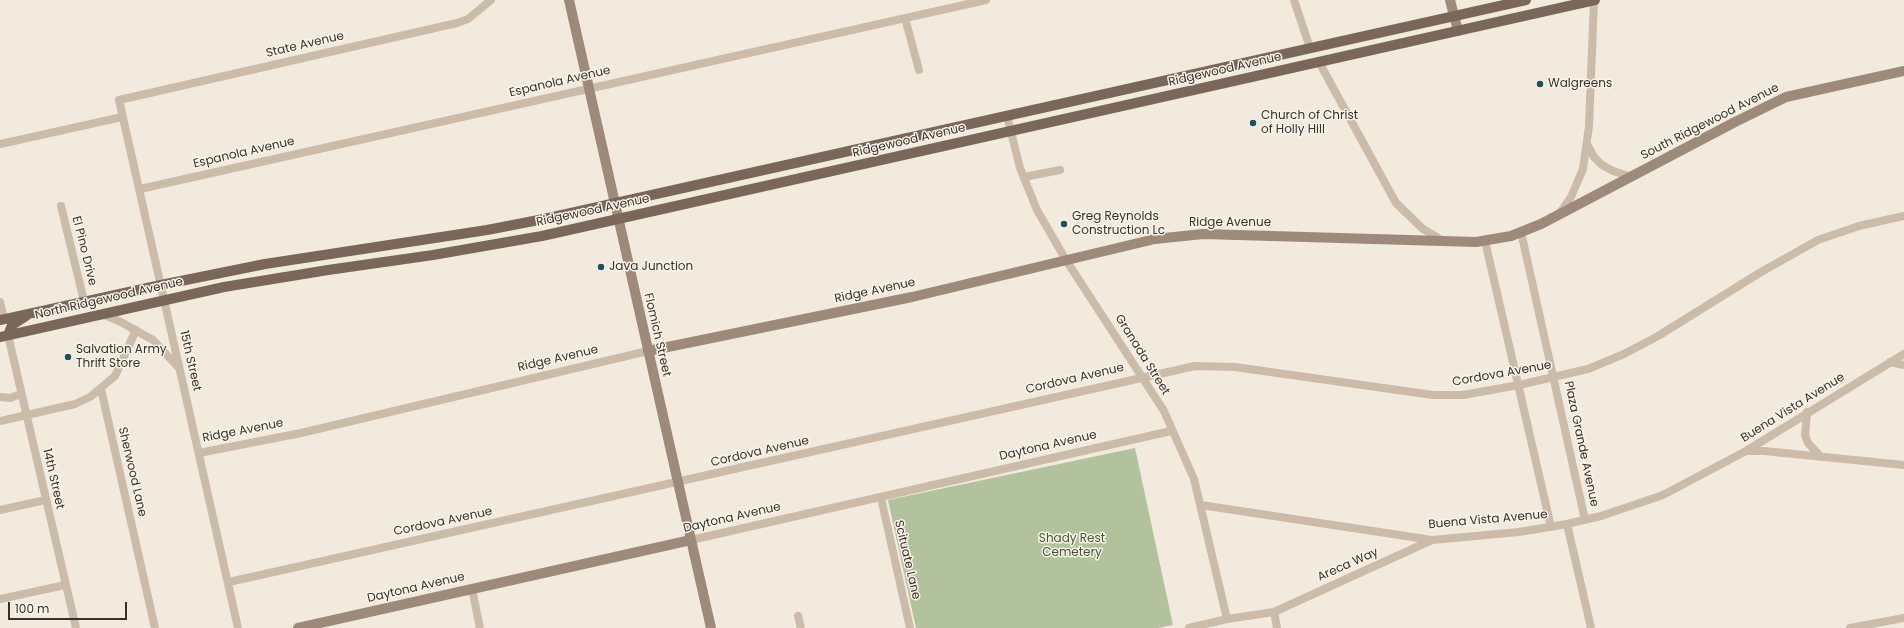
<!DOCTYPE html>
<html>
<head>
<meta charset="utf-8">
<style>
  body { margin:0 }
  #map { position:relative; width:1904px; height:628px; overflow:hidden; background:#f2eadd; font-family:Poppins,sans-serif }
  canvas { display:block }
  .scale { position:absolute; left:8px; top:602px; width:119px; height:18px; box-sizing:border-box; border:2px solid #382f29; border-top:0; padding-left:5px; font-size:12px; line-height:14px; white-space:nowrap; color:#382f29; -webkit-text-stroke:3px #faf4ea; paint-order:stroke }
</style>
</head>
<body>
<div id="map">
<canvas width="1904" height="628"></canvas>
<div class="scale">100 m</div>
</div>
<script>
const g = document.querySelector('canvas').getContext('2d');
g.lineJoin = 'round';
function fillPath(path, color) {
  g.fillStyle = color;
  g.fill(path, 'evenodd');
}
function poly(rows) {
  const path = new Path2D();
  for (const r of rows) {
    path.moveTo(r[0], r[1]);
    for (let i = 2; i < r.length; i += 2) path.lineTo(r[i], r[i + 1]);
  }
  return path;
}
function strokePath(path, color, width, dash) {
  g.strokeStyle = color;
  g.lineWidth = width;
  g.lineCap = dash ? 'butt' : 'round';
  g.setLineDash(dash || []);
  g.stroke(path);
}
function drawText(font, color, halo, rows, align = 'center') {
  g.font = font + ' Poppins,sans-serif';
  g.lineWidth = 3;
  g.setLineDash([]);
  g.textBaseline = 'middle';
  g.strokeStyle = halo;
  g.fillStyle = color;
  for (const [text, x, y, turn = 0] of rows) {
    g.save();
    g.translate(x, y);
    g.rotate((+turn || 0) * Math.PI / 180);
    g.textAlign = isNaN(turn) ? turn : align;
    if (halo) g.strokeText(text, 0, 0);
    g.fillText(text, 0, 0);
    g.restore();
  }
}
fillPath(poly([
  [1135,448,1173,625,1158,628,916,628,888,500]
]), '#b2c29d');
strokePath(poly([
  [1294,0,1310,48],
  [905,18,919,70],
  [1319,62,1396,203,1423,229,1440,239],
  [1007,116,1020,168,1037,210,1066,260,1164,411,1194,479,1227,619],
  [0,144,122,117],
  [1587,144,1594,157,1602,165,1613,171,1632,177],
  [1024,177,1060,170],
  [140,189,986,0],
  [61,206,84,301],
  [1560,213,1571,197,1583,169,1589,126,1594,0],
  [1521,232,1585,520],
  [1485,241,1551,527],
  [0,302,4,319],
  [102,314,119,321,153,340,178,367],
  [8,335,76,628],
  [1890,362,1904,365],
  [101,389,155,628],
  [0,397,10,398,21,394],
  [1807,412,1805,435,1808,443,1820,456],
  [0,421,75,404,90,397,115,376,136,330],
  [1747,451,1764,451,1904,465],
  [199,453,301,433,648,351],
  [881,498,910,628],
  [1201,505,1432,540,1519,532,1567,524,1601,516,1663,495,1746,451,1904,354],
  [0,510,45,500],
  [1567,524,1591,628],
  [691,540,1171,431],
  [229,582,1195,366,1235,367,1433,395,1463,395,1519,385,1588,369,1624,354,1658,336,1761,272,1818,240,1859,226,1904,216],
  [472,589,480,628],
  [0,599,65,585],
  [1274,612,1277,628],
  [798,616,801,628],
  [238,628,119,100,457,23,468,19,491,0],
  [1189,628,1227,619,1274,612,1432,540],
  [1850,628,1904,618]
]), '#cbbba9', 8);
strokePath(poly([
  [569,0,711,628],
  [1450,0,1458,31],
  [648,351,912,297,1155,239,1203,234,1476,242,1511,236,1541,224,1735,122,1786,97,1904,71],
  [298,628,691,540]
]), '#9e8a7a', 10);
strokePath(poly([
  [0,320,161,285,265,264,487,230,544,219,1526,0],
  [8,335,12,325,26,316],
  [0,337,224,287,328,270,433,255,542,236,1595,0]
]), '#7a675a', 10);
for (const [x, y, r, color] of [
  [1540,84,4,"#1e5159"],
  [1253,123,4,"#1e5159"],
  [1064,224,4,"#1e5159"],
  [601,267,4,"#1e5159"],
  [68,357,4,"#1e5159"]
]) {
  const dot = new Path2D();
  dot.arc(x, y, r, 0, 2 * Math.PI);
  g.fillStyle = color;
  g.fill(dot);
  strokePath(dot, '#faf4ea', 1.5);
}
drawText('12px', '#382f29', '#faf4ea', [
  ["State Avenue",305,45,-13],
  ["Ridgewood Avenue",1225,70,-13],
  ["Espanola Avenue",560,82,-13],
  ["South Ridgewood Avenue",1710,122,-27],
  ["Ridgewood Avenue",909,141,-13],
  ["Espanola Avenue",244,153,-13],
  ["Ridgewood Avenue",593,211,-12],
  ["Ridge Avenue",1230,223],
  ["El Pino Drive",84,251,76],
  ["Ridge Avenue",875,291,-12],
  ["North Ridgewood Avenue",109,299,-13],
  ["Flomich Street",657,335,77],
  ["Granada Street",1142,355,58],
  ["Ridge Avenue",558,359,-13],
  ["15th Street",190,361,77],
  ["Cordova Avenue",1502,374,-10],
  ["Cordova Avenue",1075,379,-13],
  ["Buena Vista Avenue",1793,408,-32],
  ["Ridge Avenue",243,431,-11],
  ["Plaza Grande Avenue",1581,444,78],
  ["Daytona Avenue",1048,446,-13],
  ["Cordova Avenue",760,452,-13],
  ["Sherwood Lane",132,472,77],
  ["14th Street",53,479,77],
  ["Daytona Avenue",732,518,-13],
  ["Buena Vista Avenue",1488,520,-5],
  ["Cordova Avenue",443,522,-12],
  ["Scituate Lane",907,560,77],
  ["Areca Way",1348,565,-24],
  ["Daytona Avenue",416,588,-13]
]);
drawText('12px', '#382f29', '#faf4ea', [
  ["Walgreens",1548,84],
  ["Church of Christ",1261,116],
  ["of Holly Hill",1261,130],
  ["Greg Reynolds",1072,217],
  ["Construction Lc",1072,231],
  ["Java Junction",609,267],
  ["Salvation Army",76,350],
  ["Thrift Store",76,364]
], 'left');
drawText('12px', '#44562c', '#faf4ea', [
  ["Shady Rest",1072,539],
  ["Cemetery",1072,553]
]);
</script>
</body>
</html>
